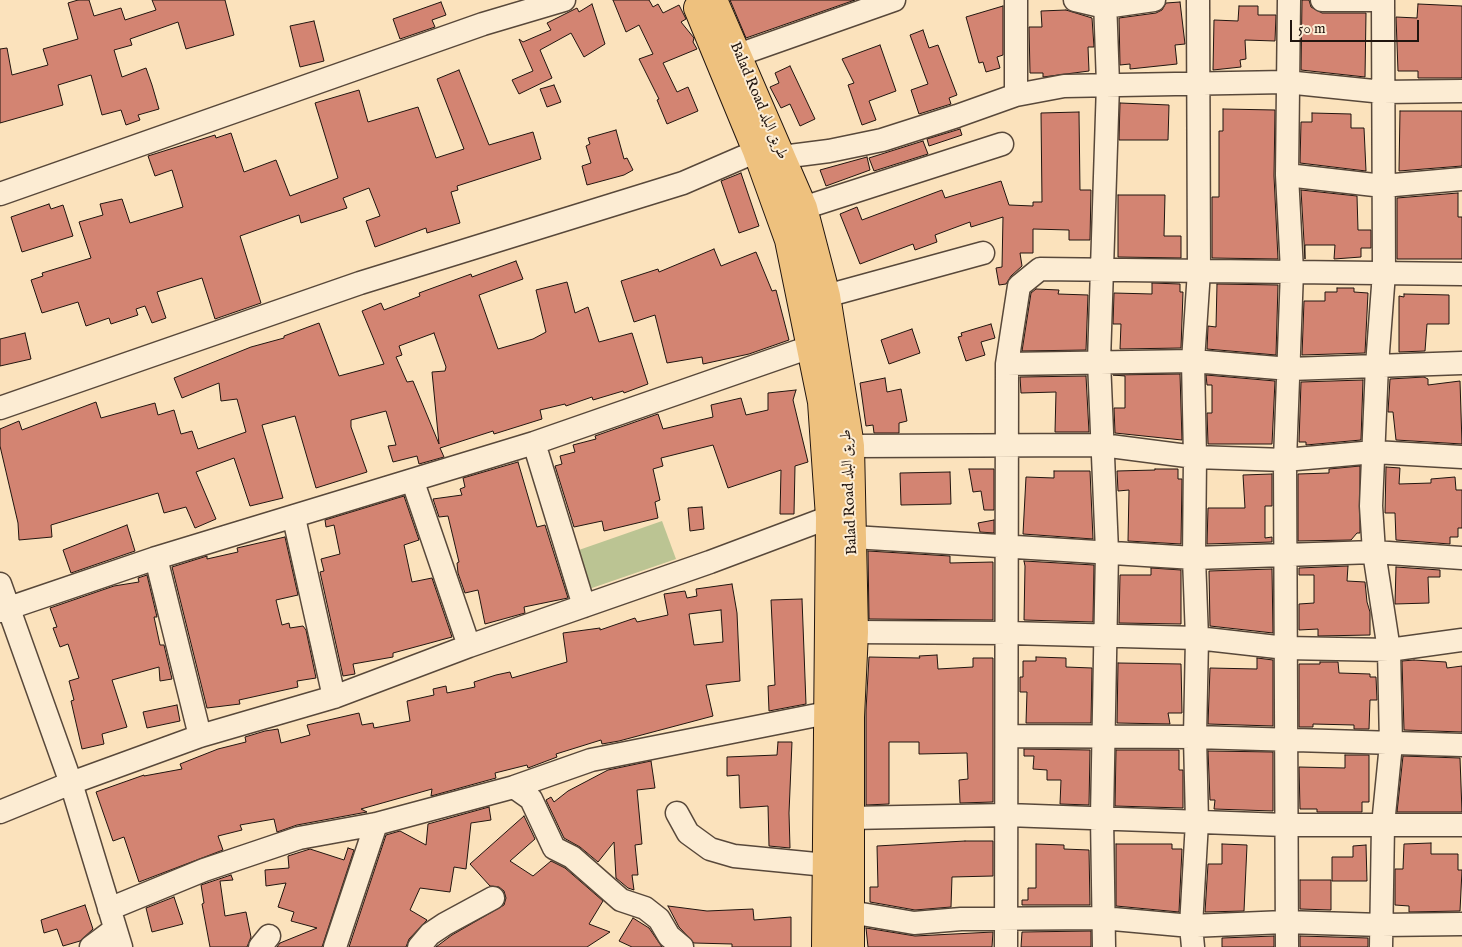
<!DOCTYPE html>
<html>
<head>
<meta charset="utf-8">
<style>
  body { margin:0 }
  #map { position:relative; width:1462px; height:947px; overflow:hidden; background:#fbe2bc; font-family:"IM FELL English",serif }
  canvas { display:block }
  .scale { position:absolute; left:1290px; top:20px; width:129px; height:22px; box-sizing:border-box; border:2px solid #21150f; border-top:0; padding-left:6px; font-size:15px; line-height:18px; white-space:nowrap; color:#21150f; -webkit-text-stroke:4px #fcecd3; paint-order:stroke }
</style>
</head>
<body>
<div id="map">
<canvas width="1462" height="947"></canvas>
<div class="scale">50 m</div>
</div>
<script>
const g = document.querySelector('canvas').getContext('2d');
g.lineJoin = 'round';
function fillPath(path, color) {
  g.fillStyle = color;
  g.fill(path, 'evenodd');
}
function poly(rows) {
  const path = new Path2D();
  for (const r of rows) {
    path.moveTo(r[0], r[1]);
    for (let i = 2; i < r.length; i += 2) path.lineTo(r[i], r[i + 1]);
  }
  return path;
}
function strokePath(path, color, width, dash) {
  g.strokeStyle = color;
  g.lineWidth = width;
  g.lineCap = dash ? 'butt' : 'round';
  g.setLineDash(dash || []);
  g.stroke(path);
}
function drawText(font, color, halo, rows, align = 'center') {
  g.font = font + ' "IM FELL English",Amiri,serif';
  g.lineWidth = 4;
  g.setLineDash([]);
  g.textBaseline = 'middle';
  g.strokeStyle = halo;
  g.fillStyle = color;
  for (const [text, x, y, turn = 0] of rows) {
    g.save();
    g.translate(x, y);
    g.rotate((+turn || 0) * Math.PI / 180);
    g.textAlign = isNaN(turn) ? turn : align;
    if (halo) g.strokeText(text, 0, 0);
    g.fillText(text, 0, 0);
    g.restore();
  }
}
fillPath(poly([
  [662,521,676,559,589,589,576,551]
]), '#bbc493');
const building = poly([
  [78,0,89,0,94,16,121,8,125,20,156,10,152,0,225,0,234,35,186,49,178,22,130,39,132,45,114,50,122,77,146,68,152,85,159,109,138,115,140,120,126,125,121,110,102,115,91,75,58,85,63,105,0,123,0,49,7,48,12,75,48,65,43,49,78,39,68,3,78,0],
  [613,0,649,0,653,7,658,4,663,13,679,5,686,19,681,22,694,38,693,42,697,49,663,63,677,92,688,87,698,111,667,124,657,100,659,99,639,59,653,54,639,25,626,32,613,0],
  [730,0,855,0,746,38,730,0],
  [1302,0,1309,0,1311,7,1322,13,1366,13,1365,77,1301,70,1302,0],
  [441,2,446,15,432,20,435,27,400,39,393,19,441,2],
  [1180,2,1185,44,1175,45,1177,64,1130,69,1130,64,1120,65,1119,18,1156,13,1162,10,1166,3,1180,2],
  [592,4,605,44,584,57,571,33,540,50,552,78,519,94,512,80,533,71,519,39,523,42,551,30,547,23,577,8,579,12,592,4],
  [1418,4,1462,6,1462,78,1418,78,1418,71,1398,71,1396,17,1417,18,1418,4],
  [1003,6,1003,55,997,57,1000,68,986,72,983,62,979,63,966,17,1003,6],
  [1239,6,1258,6,1258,15,1276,15,1275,41,1245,40,1246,59,1240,60,1241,67,1213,70,1214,20,1238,21,1239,6],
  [1066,10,1092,18,1094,47,1088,47,1089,71,1043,77,1043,73,1030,73,1029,27,1042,27,1041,11,1066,10],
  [314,21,324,61,300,67,290,26,314,21],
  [923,30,929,48,938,45,957,95,949,98,951,104,919,114,911,90,928,84,910,35,923,30],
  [880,45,896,91,869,101,876,120,862,125,848,85,854,83,842,59,880,45],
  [790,66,815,119,800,126,790,104,781,108,770,87,779,83,775,73,790,66],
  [459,70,489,145,533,132,541,159,457,186,458,190,451,192,460,223,427,233,426,228,375,247,366,221,380,216,369,188,343,198,347,208,301,223,299,215,240,236,261,303,215,319,202,278,157,292,166,318,152,323,145,306,136,309,138,315,111,324,109,318,86,326,78,302,42,313,31,280,43,276,42,273,91,258,79,222,103,215,100,204,122,199,130,223,183,207,172,170,155,176,148,156,215,135,216,138,231,133,244,172,276,160,290,196,338,178,315,103,359,90,368,122,418,107,436,158,464,149,437,79,459,70],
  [554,85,561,102,547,107,540,89,554,85],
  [1120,103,1169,105,1168,140,1119,140,1120,103],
  [1223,109,1275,110,1274,176,1278,259,1212,258,1212,197,1219,197,1219,131,1223,131,1223,109],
  [1400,111,1462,111,1462,166,1399,171,1400,111],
  [1079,112,1080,190,1091,190,1090,240,1069,240,1069,230,1033,229,1033,253,1020,253,1022,266,1011,276,1006,284,999,285,996,268,1002,267,1003,217,971,227,970,222,935,235,937,242,915,250,913,244,860,264,840,214,857,207,862,220,942,190,945,198,1001,181,1009,205,1033,206,1033,202,1042,202,1041,113,1079,112],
  [1312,113,1351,114,1351,128,1364,128,1366,171,1300,163,1301,122,1312,122,1312,113],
  [960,129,962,135,929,146,927,139,960,129],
  [616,130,624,159,627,158,633,170,624,175,587,185,582,166,591,163,586,146,590,144,588,138,616,130],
  [923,141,928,154,874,171,869,158,923,141],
  [867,157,870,170,826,186,820,170,867,157],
  [741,173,759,226,739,233,721,181,741,173],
  [1301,190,1357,196,1358,230,1371,230,1371,248,1361,248,1361,257,1334,259,1335,245,1305,245,1305,259,1301,190],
  [1458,193,1458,217,1462,217,1462,259,1397,259,1397,198,1458,193],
  [1118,195,1165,195,1164,236,1181,236,1181,258,1118,257,1118,195],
  [49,204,51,209,63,205,73,236,22,252,11,217,49,204],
  [714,249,721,266,756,252,772,291,776,290,789,340,749,354,703,364,702,357,667,363,655,315,634,322,621,281,658,269,659,272,714,249],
  [516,261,523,279,479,295,498,349,533,339,546,332,536,290,567,282,575,313,588,307,599,342,632,333,648,384,624,393,623,391,593,400,592,397,566,406,565,404,540,410,542,419,494,434,493,431,440,448,444,457,419,464,417,456,393,462,388,446,396,445,386,411,351,420,351,427,367,472,316,488,295,416,262,425,283,498,250,506,234,458,196,472,216,519,195,528,186,507,164,513,158,493,51,525,52,537,19,540,18,523,0,446,0,429,19,421,22,430,96,402,101,418,155,403,158,415,174,410,181,434,192,431,198,449,246,432,237,399,221,401,219,383,182,398,174,378,251,347,284,338,284,336,319,323,339,376,384,364,362,311,381,303,384,310,420,296,419,293,471,274,472,277,516,261],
  [434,333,446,367,445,371,432,372,439,444,413,381,407,382,396,357,402,355,399,346,434,333],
  [1152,283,1180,284,1180,292,1183,292,1181,348,1120,349,1121,324,1113,324,1114,293,1152,294,1152,283],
  [1217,284,1278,285,1276,355,1207,349,1208,326,1216,327,1217,284],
  [1337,288,1354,288,1354,292,1368,293,1365,353,1302,355,1304,301,1325,301,1325,292,1337,292,1337,288],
  [1036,289,1059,290,1058,294,1088,295,1086,350,1022,351,1031,293,1036,289],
  [1404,294,1449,295,1449,324,1427,324,1425,351,1399,352,1399,296,1404,297,1404,294],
  [991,324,995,338,981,342,985,355,966,361,958,337,962,336,961,333,991,324],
  [912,329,920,353,889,364,881,340,912,329],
  [25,333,31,359,0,366,0,339,25,333],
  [1180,374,1182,440,1115,433,1114,408,1125,408,1125,376,1113,375,1180,374],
  [1206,375,1275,381,1272,444,1208,444,1207,413,1212,413,1212,385,1207,385,1206,375],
  [1086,376,1089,432,1055,432,1056,392,1021,393,1020,377,1086,376],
  [1424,377,1428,379,1428,385,1460,381,1462,444,1396,440,1393,412,1388,412,1390,379,1424,377],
  [885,378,887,392,901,389,907,421,899,423,899,433,874,433,873,425,866,426,860,383,885,378],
  [1363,380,1361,440,1306,445,1306,442,1299,442,1301,382,1363,380],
  [796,390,793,400,808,462,795,466,794,514,780,514,781,470,728,488,713,445,661,458,663,466,653,469,660,500,655,502,658,518,604,531,602,521,574,527,555,466,562,464,560,456,575,452,573,445,596,439,595,436,658,414,663,429,713,417,711,405,741,398,746,415,768,410,768,393,796,390],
  [518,462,537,527,545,525,568,598,524,607,525,613,485,624,478,590,465,593,458,573,457,563,459,562,448,516,439,517,433,499,462,495,460,489,465,487,463,478,518,462],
  [1360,466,1360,533,1357,533,1351,540,1298,541,1298,474,1329,473,1329,469,1360,466],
  [1386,467,1400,468,1399,484,1431,483,1431,479,1455,477,1456,490,1462,490,1462,528,1458,528,1458,537,1450,537,1450,544,1396,540,1395,513,1385,513,1386,467],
  [969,469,994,469,994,510,984,510,981,491,973,492,969,469],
  [1155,469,1178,469,1178,479,1182,479,1181,544,1128,541,1129,490,1118,491,1117,471,1155,470,1155,469],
  [1054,471,1090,471,1093,539,1023,534,1026,477,1054,478,1054,471],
  [950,472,951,504,901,505,900,473,950,472],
  [1272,474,1272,506,1265,506,1265,538,1272,537,1272,542,1207,544,1208,508,1245,508,1243,475,1272,474],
  [404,496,419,540,404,545,412,582,432,578,452,637,393,653,393,657,353,664,355,674,343,676,320,572,324,571,321,559,340,554,334,525,326,527,325,520,404,496],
  [702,507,704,529,690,531,688,508,702,507],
  [994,520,994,533,980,532,978,523,994,520],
  [127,525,135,551,71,573,63,550,127,525],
  [285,537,298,595,276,600,282,625,289,623,290,628,303,626,306,630,316,678,297,681,298,687,239,700,240,704,207,708,172,567,207,556,207,559,238,552,237,548,285,537],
  [868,551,950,556,950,563,993,562,993,620,869,619,868,551],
  [1024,561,1094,565,1093,622,1024,620,1025,566,1024,561],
  [1348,566,1347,581,1365,582,1367,602,1370,612,1370,635,1318,636,1318,629,1299,630,1299,604,1314,603,1314,575,1299,575,1299,568,1348,566],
  [1396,567,1440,570,1440,577,1428,577,1429,603,1395,604,1396,567],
  [1151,568,1181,570,1181,624,1119,623,1120,575,1151,575,1151,568],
  [1272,569,1273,633,1210,626,1209,571,1272,569],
  [147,575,157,617,154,617,160,645,164,645,172,679,160,681,159,667,112,680,127,727,102,734,104,744,82,749,71,701,74,700,69,681,79,678,68,644,60,647,53,628,57,627,50,608,114,586,139,582,138,578,147,575],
  [732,584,737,613,740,681,706,685,713,716,619,741,602,744,601,740,556,754,557,757,528,768,527,765,495,773,496,778,431,796,432,789,361,809,367,812,297,825,277,832,274,819,240,825,242,830,218,836,223,850,139,882,124,837,113,841,96,792,144,775,144,776,182,769,180,764,218,749,246,742,245,737,265,731,278,729,281,743,310,735,307,725,359,713,362,725,373,723,374,728,410,721,407,701,434,695,433,689,446,686,447,693,475,687,474,682,496,675,510,672,512,678,567,662,563,633,600,628,600,630,635,618,637,622,668,615,664,594,685,591,687,598,697,596,696,589,732,584],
  [721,610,723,642,694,645,689,614,721,610],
  [802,599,806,704,769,711,768,686,775,685,771,600,802,599],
  [937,655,938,669,973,667,973,658,993,658,993,802,960,803,959,780,968,779,967,753,919,754,919,742,889,742,889,804,866,805,866,710,869,657,920,658,919,656,937,655],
  [1036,657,1066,658,1066,667,1092,668,1091,723,1026,723,1027,692,1020,692,1020,677,1023,677,1023,661,1036,661,1036,657],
  [1257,658,1273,660,1273,726,1208,724,1210,668,1257,669,1257,658],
  [1414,660,1446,662,1447,668,1462,666,1462,732,1404,730,1402,661,1414,660],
  [1320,662,1338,662,1339,673,1370,674,1370,677,1376,677,1377,700,1370,700,1369,729,1354,729,1354,725,1313,724,1313,727,1299,727,1299,664,1320,664,1320,662],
  [1118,663,1181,664,1182,713,1168,713,1170,724,1117,723,1118,663],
  [177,705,180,721,147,728,143,712,177,705],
  [778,742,792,742,789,813,790,848,769,846,768,806,740,808,739,775,727,776,727,757,777,755,778,742],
  [1024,749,1090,750,1089,805,1060,804,1061,780,1047,780,1047,770,1033,769,1034,756,1024,756,1024,749],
  [1116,750,1179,750,1179,770,1183,770,1183,808,1115,806,1116,750],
  [1208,751,1273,752,1273,811,1214,809,1215,800,1210,800,1208,751],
  [1345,755,1369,755,1369,802,1362,802,1362,812,1317,812,1317,809,1300,809,1299,767,1345,768,1345,755],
  [1403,756,1460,758,1462,812,1397,812,1403,756],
  [651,761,655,788,637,790,642,844,635,845,638,875,632,875,634,890,628,888,616,878,614,842,598,862,580,847,564,838,546,800,551,797,554,802,568,791,608,770,651,761],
  [489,807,491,820,471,823,466,869,454,867,450,892,420,888,410,910,427,920,409,939,406,947,349,947,386,835,400,831,426,845,428,824,489,807],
  [524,816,535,839,510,861,533,876,551,861,565,868,603,901,589,924,610,932,587,947,436,947,452,935,504,905,506,898,504,891,499,887,490,886,470,864,524,816],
  [965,841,993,841,993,876,952,877,951,907,915,910,870,902,870,887,878,887,877,846,965,841],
  [1431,843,1431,854,1458,854,1458,870,1462,870,1460,911,1409,912,1409,906,1395,905,1395,869,1403,869,1404,844,1431,843],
  [1036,844,1064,845,1064,849,1089,850,1090,905,1022,905,1022,900,1028,900,1028,888,1036,888,1036,844],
  [1116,844,1172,844,1172,849,1182,849,1179,912,1116,906,1116,844],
  [1222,844,1247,845,1244,911,1205,912,1208,864,1222,864,1222,844],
  [1366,845,1367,881,1332,881,1332,857,1353,857,1353,846,1366,845],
  [348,848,354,850,322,947,277,947,280,943,317,928,291,921,294,912,278,907,286,883,266,886,265,870,289,868,288,856,310,849,344,860,348,848],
  [231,875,233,880,220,881,225,916,246,912,251,937,247,947,210,947,202,904,204,903,201,885,231,875],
  [1300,880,1331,880,1331,910,1300,909,1300,880],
  [174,897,183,924,152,932,146,908,174,897],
  [85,905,93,929,80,941,63,946,57,929,44,933,41,920,85,905],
  [668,906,707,911,753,909,754,920,791,917,791,947,732,947,732,944,694,943,679,927,668,906],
  [633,918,649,928,662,947,632,947,619,941,633,918],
  [866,928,915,936,993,932,992,947,868,947,866,928],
  [1091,931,1091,947,1021,947,1022,932,1091,931],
  [1274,936,1274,947,1222,947,1222,938,1274,936],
  [1300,936,1368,938,1368,947,1300,947,1300,936]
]);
fillPath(building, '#d38472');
strokePath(building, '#21150f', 1);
const minor = poly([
  [1016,0,1016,95],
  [1075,0,1105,7,1154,0],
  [1322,0,1370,0],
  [738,55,894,0],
  [782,157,829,151,882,140,957,116,1016,95,1064,86,1286,82,1383,92,1462,91],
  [1287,175,1383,186,1462,179],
  [0,194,483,24,564,0],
  [803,208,1002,144],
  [826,296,983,253],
  [1007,364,1193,361,1290,369,1462,363],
  [0,408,360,283,683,183,757,151],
  [534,443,584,606],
  [850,446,1102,445,1195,457,1285,460,1374,452,1462,457],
  [413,482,469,646],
  [294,518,334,697],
  [853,537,1194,558,1374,552,1462,558],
  [156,558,200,736],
  [0,584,71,783,121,947],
  [0,611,156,558,534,443,813,346],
  [854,632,1009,633,1197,638,1286,648,1389,650,1462,640],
  [1008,736,1195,737,1462,745],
  [514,787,531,799,554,848,572,857,621,900,645,908,659,919,669,936,682,947],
  [0,812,71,783,200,736,334,697,469,646,710,562,830,517],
  [677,813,688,833,710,849,734,856,826,865],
  [849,818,1007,815,1285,825,1462,825],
  [109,909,204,870,299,838,376,824,514,787,591,760,827,713],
  [850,912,914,923,961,919,1102,918,1191,926,1285,922,1381,925,1462,924],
  [91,947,115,929],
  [260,947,269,936],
  [335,947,376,824],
  [419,947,430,934,445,924,493,898],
  [1006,947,1007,364,1019,286,1040,269,1462,274],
  [1104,947,1102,817,1107,551,1099,361,1108,84,1105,0],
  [1193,947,1191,926,1197,822,1195,737,1197,638,1194,558,1195,457,1193,361,1199,271,1198,0],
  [1287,947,1285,460,1292,271,1287,175,1289,0],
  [1381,947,1383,825,1391,744,1389,650,1374,552,1371,506,1377,365,1384,273,1383,0]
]);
const highway = poly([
  [713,0,803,208,826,296,850,446,854,632,850,717,850,947],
  [698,8,757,151,789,240,822,402,830,517,826,947]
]);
strokePath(minor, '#58483a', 25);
strokePath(highway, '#21150f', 30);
strokePath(minor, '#fcecd3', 22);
strokePath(highway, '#eec17e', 28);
drawText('15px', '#21150f', '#fcecd3', [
  ["Balad Road طريق البلد",758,101,67],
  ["Balad Road طريق البلد",850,492,-93]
]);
</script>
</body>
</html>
